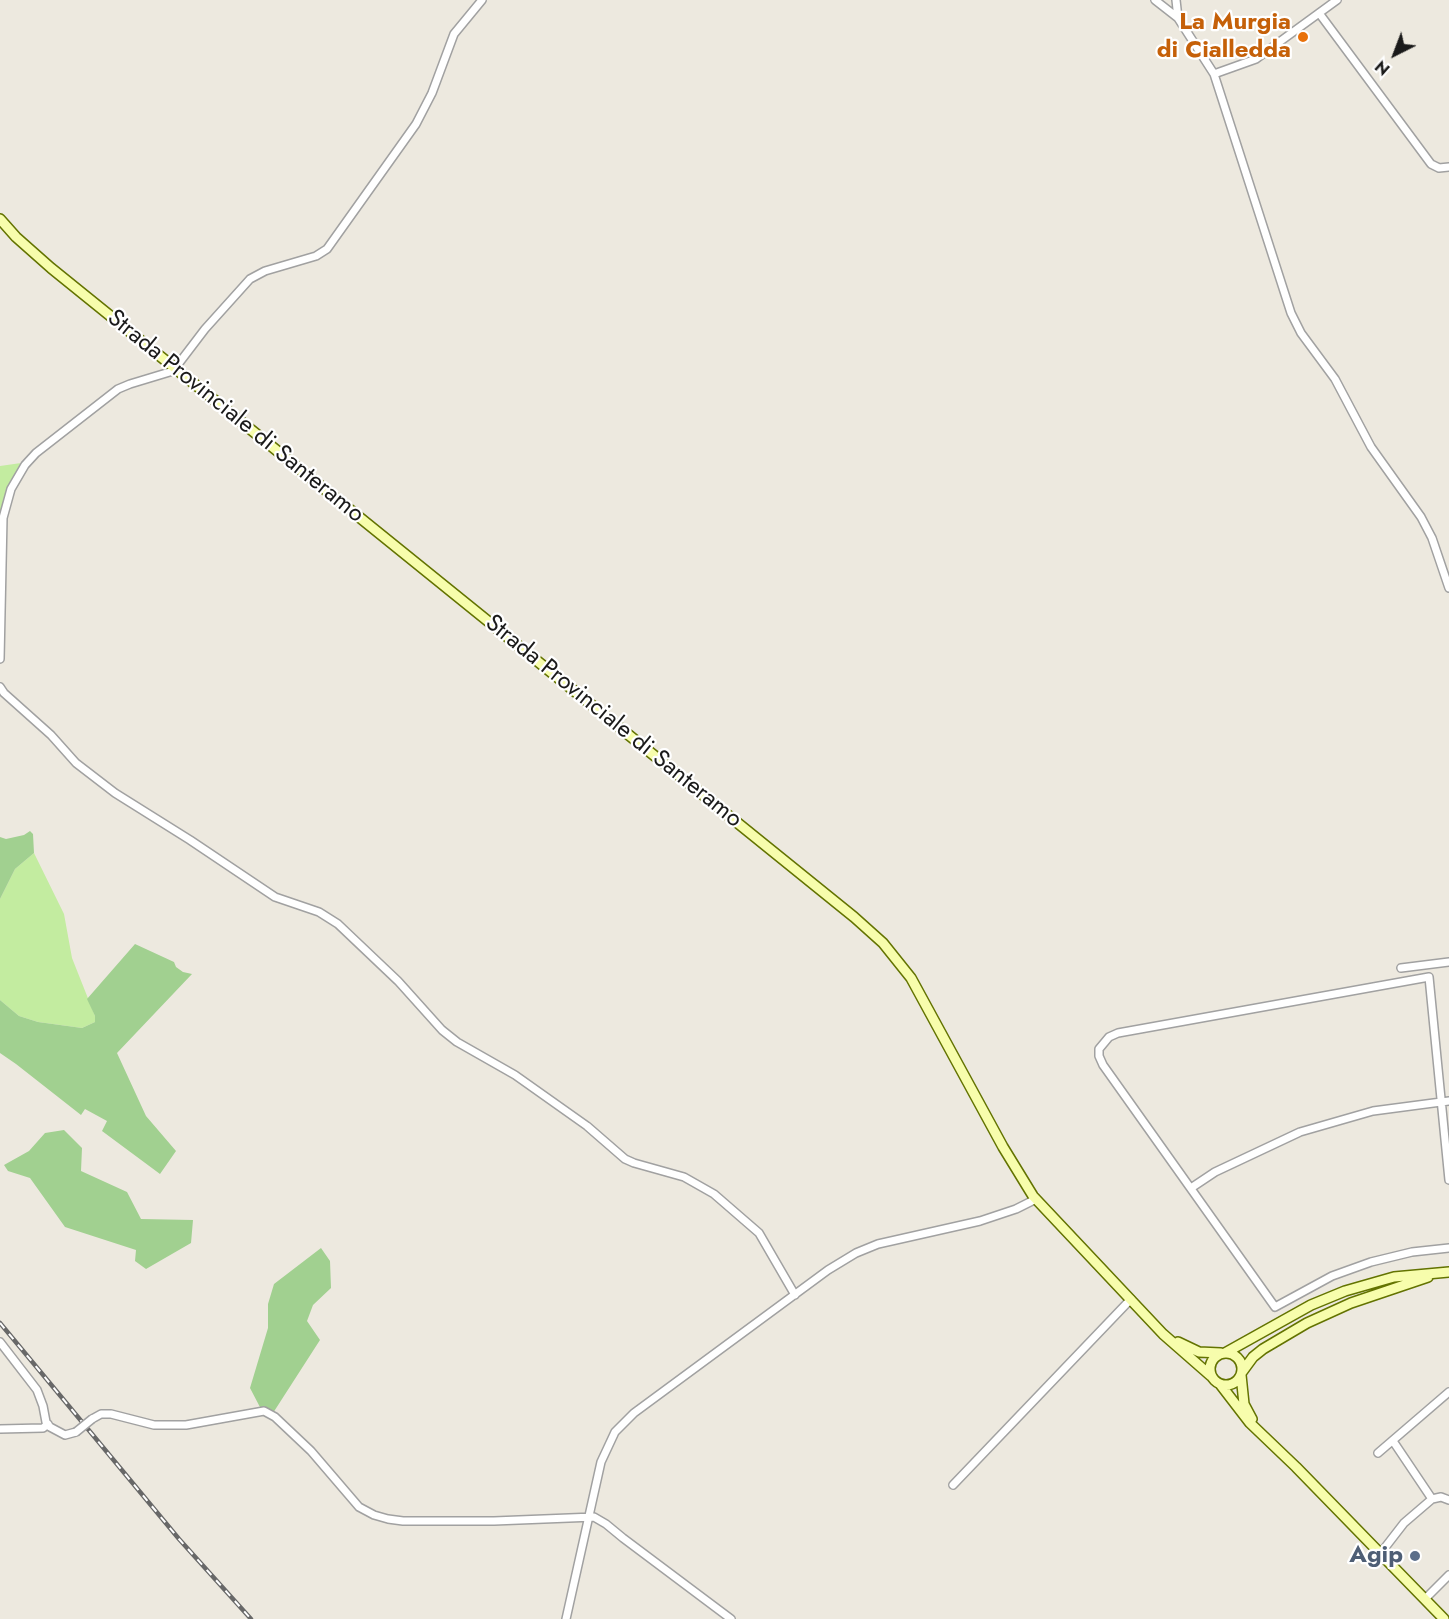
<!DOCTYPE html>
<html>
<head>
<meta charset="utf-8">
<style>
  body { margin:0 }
  #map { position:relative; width:1449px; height:1619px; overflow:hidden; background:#ede9df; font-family:Jost,sans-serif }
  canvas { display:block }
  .north { position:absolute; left:1365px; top:24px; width:60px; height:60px; -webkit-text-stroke:4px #fff; paint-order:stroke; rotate:222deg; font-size:16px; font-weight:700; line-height:24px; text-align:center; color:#1a1a1a }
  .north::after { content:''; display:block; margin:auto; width:21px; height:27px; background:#1a1a1a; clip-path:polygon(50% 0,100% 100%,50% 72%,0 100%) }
</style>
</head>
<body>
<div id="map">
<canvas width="1449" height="1619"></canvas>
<div class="north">N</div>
</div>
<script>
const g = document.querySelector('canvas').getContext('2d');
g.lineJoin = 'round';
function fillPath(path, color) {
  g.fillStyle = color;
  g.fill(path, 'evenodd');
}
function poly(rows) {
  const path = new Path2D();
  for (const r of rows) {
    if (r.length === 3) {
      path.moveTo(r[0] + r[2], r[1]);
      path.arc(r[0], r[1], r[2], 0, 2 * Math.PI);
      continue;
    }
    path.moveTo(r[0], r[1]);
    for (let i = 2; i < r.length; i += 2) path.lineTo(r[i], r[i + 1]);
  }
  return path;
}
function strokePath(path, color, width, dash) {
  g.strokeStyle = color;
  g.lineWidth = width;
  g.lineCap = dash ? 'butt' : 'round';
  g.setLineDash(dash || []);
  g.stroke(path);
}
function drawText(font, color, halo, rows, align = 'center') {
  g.font = font + ' Jost,sans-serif';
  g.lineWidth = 4.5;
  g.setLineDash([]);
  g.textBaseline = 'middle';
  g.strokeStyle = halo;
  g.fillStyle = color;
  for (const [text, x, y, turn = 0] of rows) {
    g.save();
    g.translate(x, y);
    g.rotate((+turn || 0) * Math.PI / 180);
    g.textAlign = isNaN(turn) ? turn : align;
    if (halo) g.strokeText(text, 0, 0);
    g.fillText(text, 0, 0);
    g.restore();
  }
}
fillPath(poly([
  [21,463,4,499,0,518,0,466],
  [34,853,64,914,72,958,95,1016,95,1022,82,1028,38,1022,19,1016,0,1000,0,899,15,869]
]), '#c3eca0');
fillPath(poly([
  [30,831,33,834,34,853,15,869,0,899,0,837,6,839,24,835],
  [135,944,174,962,176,967,183,972,192,974,117,1053,146,1116,176,1151,160,1174,102,1131,107,1121,85,1109,81,1115,16,1064,0,1053,0,1000,19,1016,38,1022,82,1028,95,1022,95,1016,87,999],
  [64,1130,82,1148,81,1171,127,1192,141,1219,193,1220,191,1243,146,1269,135,1261,136,1250,65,1227,30,1178,8,1171,4,1165,29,1151,45,1133],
  [321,1248,330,1261,331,1288,313,1305,307,1321,320,1340,273,1413,262,1411,250,1388,268,1328,268,1304,274,1284]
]), '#a1d090');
const minor = poly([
  [1155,0,1178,18,1214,74,1291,313,1301,333,1335,379,1371,447,1421,517,1432,538,1449,588],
  [1176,0,1178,18],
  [1319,13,1431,164,1439,168,1449,167],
  [1214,74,1256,59,1337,0],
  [0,659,3,518,11,489,25,465,36,453,118,389,130,384,173,371,205,329,250,279,265,271,316,256,327,249,416,124,432,93,454,34,482,0],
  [0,687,4,693,51,735,76,763,115,793,190,840,275,897,319,912,338,924,398,981,442,1030,457,1042,515,1075,587,1126,625,1159,634,1163,684,1177,714,1194,759,1233,795,1295],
  [1401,968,1449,962],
  [1449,1180,1429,977,1118,1033,1109,1037,1099,1049,1099,1056,1103,1065,1275,1307,1332,1276,1371,1262,1412,1252,1449,1248],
  [1191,1188,1215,1172,1300,1132,1373,1111,1449,1101],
  [0,1342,37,1390,43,1406,46,1422,50,1427,65,1435,76,1432],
  [92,1419,101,1414,111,1414,154,1425,186,1425,264,1411,275,1417,311,1451,359,1507,374,1515,388,1519,403,1521,494,1521,594,1517,606,1524,623,1538,731,1619],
  [0,1429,43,1428,48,1424],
  [1393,1441,1432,1499],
  [1378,1453,1449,1392],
  [953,1485,1131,1299],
  [1380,1554,1404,1523,1432,1499,1441,1497,1449,1500],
  [1425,1599,1449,1575],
  [566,1619,601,1462,615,1432,634,1413,828,1270,856,1253,878,1244,980,1221,1016,1209,1036,1199]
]);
const secondary = poly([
  [0,219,16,237,51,268,854,917,883,943,911,978,1003,1147,1033,1196,1163,1334,1211,1376],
  [1178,1342,1199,1352,1221,1353],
  [1226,1369,16],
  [1225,1353,1311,1305,1345,1291,1394,1277,1449,1272],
  [1242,1372,1253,1357,1263,1349,1307,1323,1351,1303,1428,1277],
  [1241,1375,1244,1404,1252,1419],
  [1220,1384,1250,1423,1296,1467,1444,1619]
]);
strokePath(minor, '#a1a1a1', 10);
strokePath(secondary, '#637300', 12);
strokePath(minor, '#fff', 7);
strokePath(secondary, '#f7fdac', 9);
const rail = poly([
  [0,1323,179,1539,251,1619]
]);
strokePath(rail, '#686868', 4.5);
strokePath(rail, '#fff', 2, [7]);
const minorBridge = poly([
  [76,1432,92,1419]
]);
strokePath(minorBridge, '#a1a1a1', 10, []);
strokePath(minorBridge, '#fff', 7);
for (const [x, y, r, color] of [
  [1303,37,6,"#e8710a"],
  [1415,1556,6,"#5c6f8a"]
]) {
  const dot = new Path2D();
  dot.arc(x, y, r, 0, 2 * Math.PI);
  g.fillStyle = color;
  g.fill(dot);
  strokePath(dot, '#fff', 2);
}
drawText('bold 24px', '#c56008', '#fff', [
  ["La Murgia",1291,23],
  ["di Cialledda",1291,51]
], 'right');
drawText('24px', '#1a1a1a', '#fff', [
  ["Strada Provinciale di Santeramo",235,417,39],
  ["Strada Provinciale di Santeramo",613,722,39]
]);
drawText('bold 24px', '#4e5e75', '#fff', [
  ["Agip",1403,1556]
], 'right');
</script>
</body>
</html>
